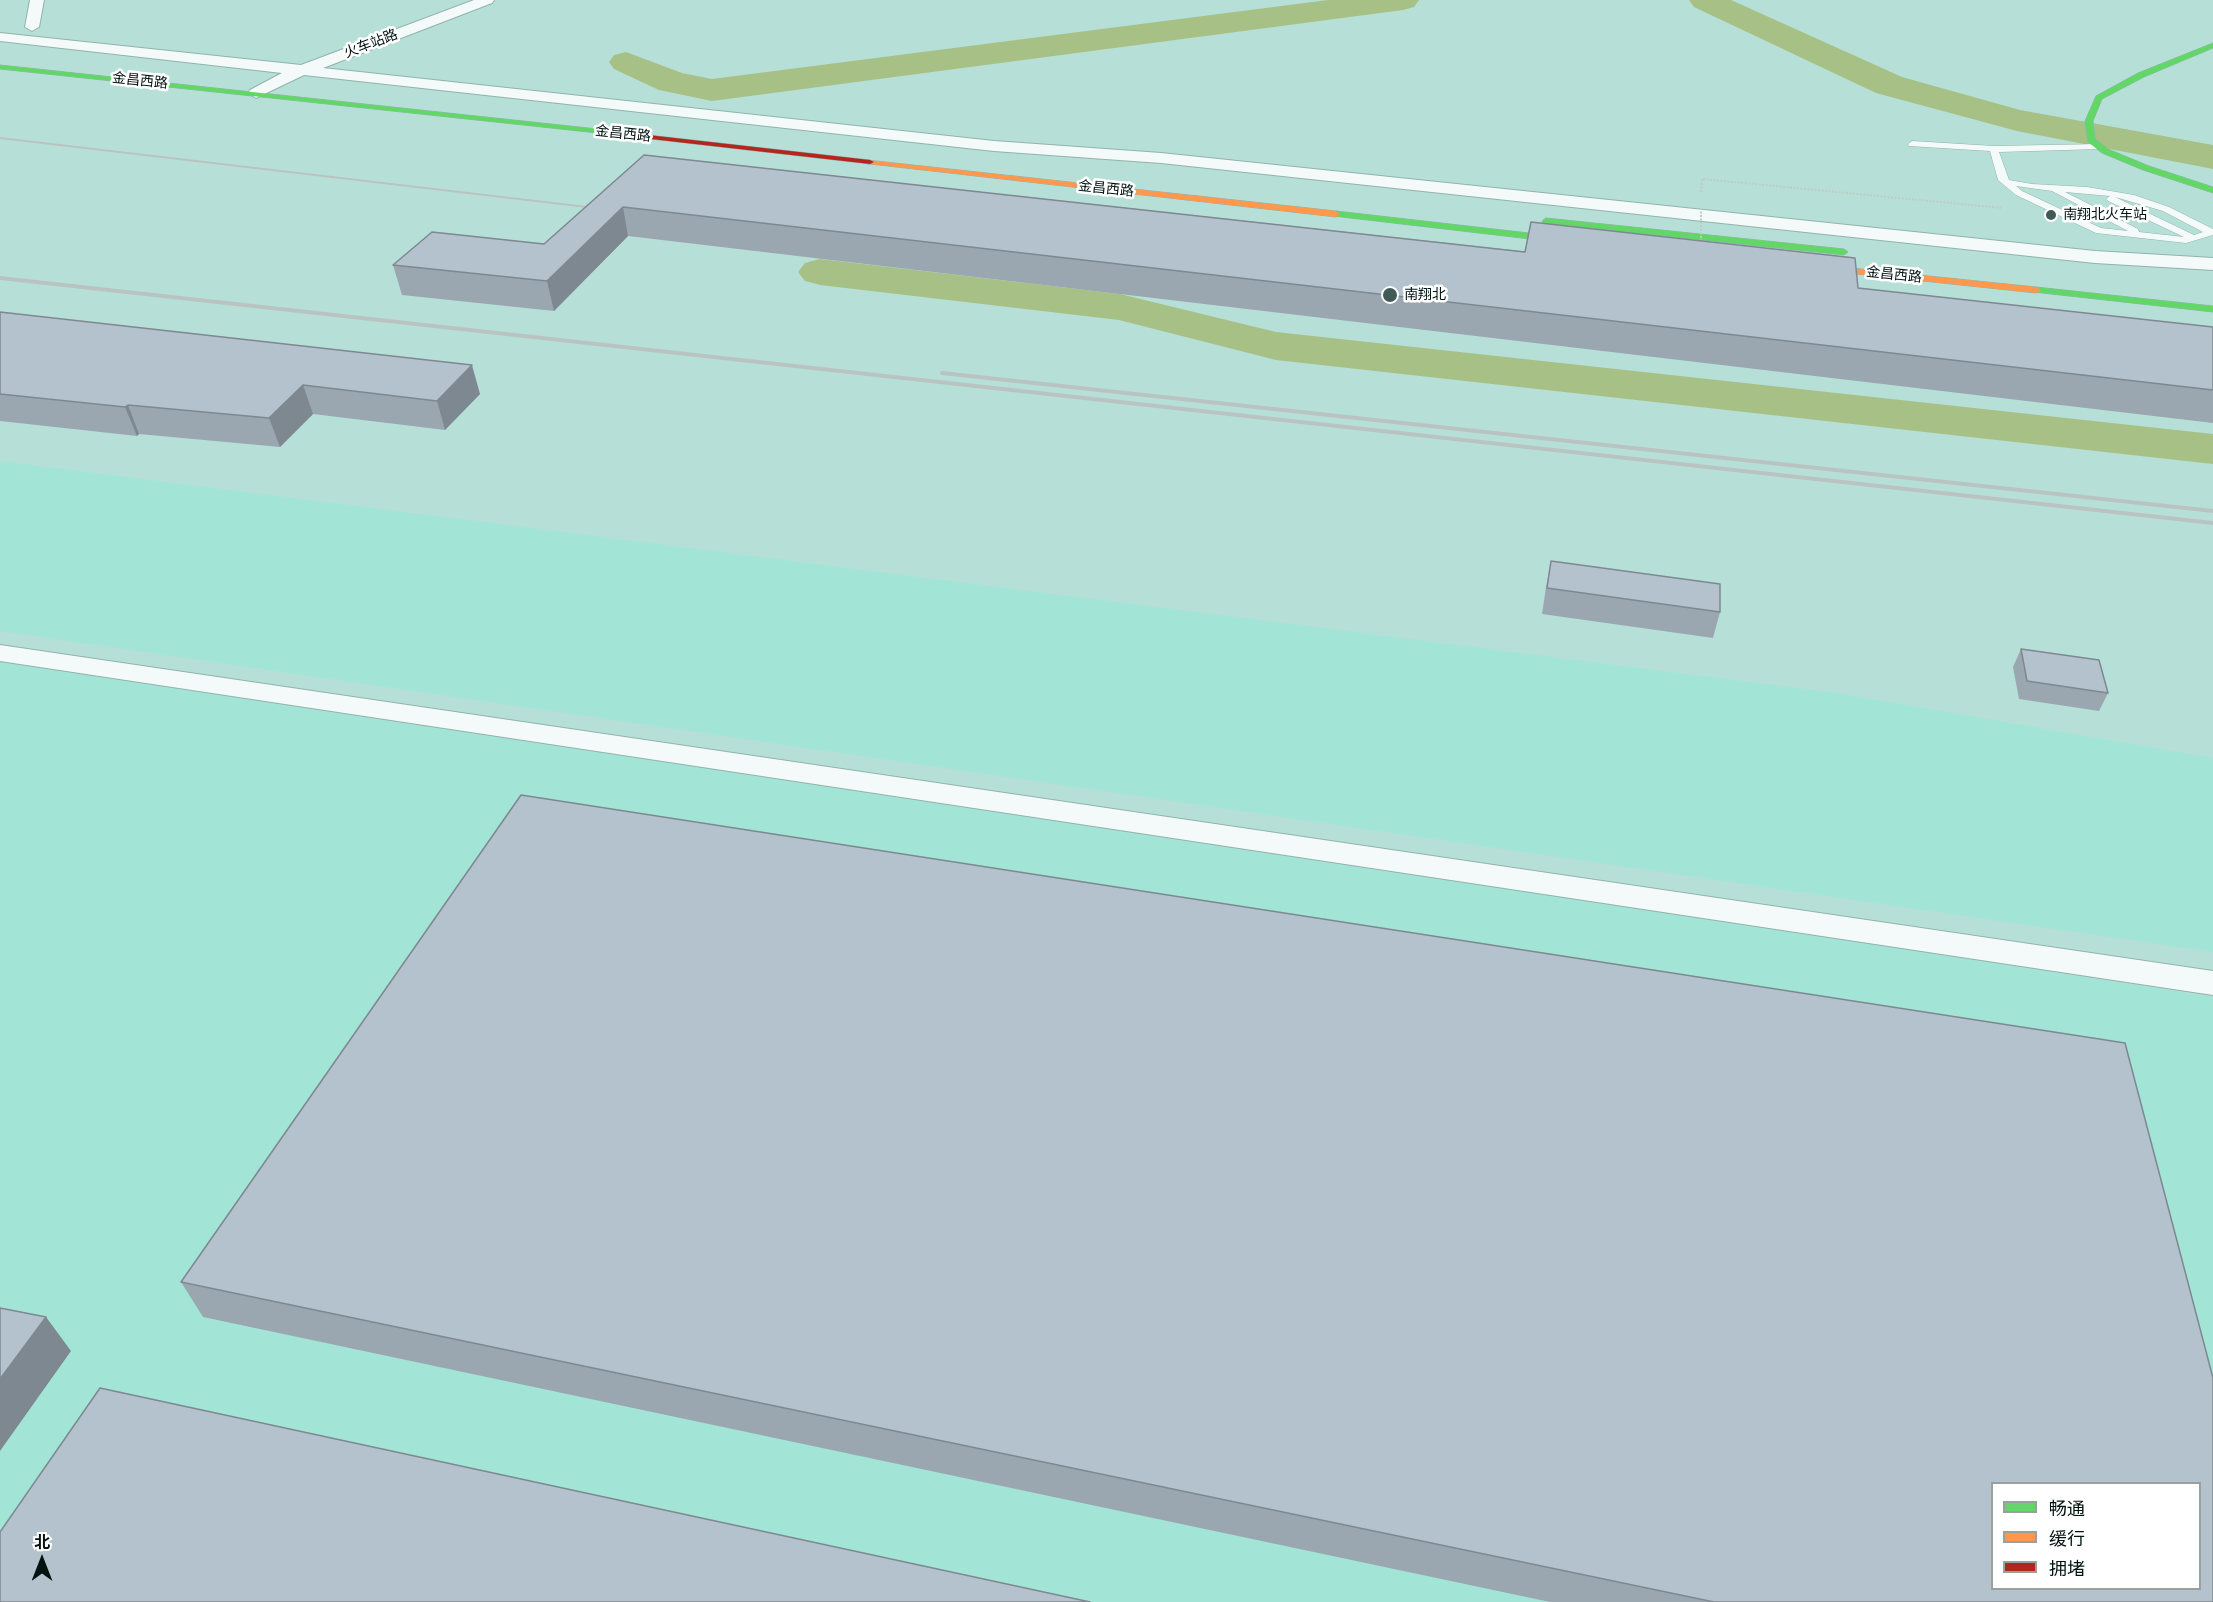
<!DOCTYPE html>
<html>
<head>
<meta charset="utf-8">
<style>
  body { margin:0 }
  #map { position:relative; width:2213px; height:1602px; overflow:hidden; background:#b6e0d7; font-family:Lora,"Noto Sans SC",serif }
  canvas { display:block }
  .legend { position:absolute; left:1991px; top:1482px; width:210px; height:108px; box-sizing:border-box; background:#fff; border:2px solid #99a19f; margin:0; padding:8px 10px; list-style:none; font-size:18px; color:#00130f }
  .legend li { display:flex; align-items:center; gap:12px; height:30px }
  .legend b { width:30px; border:2px solid #99a19f }
  .north { position:absolute; left:12px; top:1530px; width:60px; height:60px; -webkit-text-stroke:4px #fff; paint-order:stroke; rotate:0deg; font-size:16px; font-weight:700; line-height:24px; text-align:center; color:#00130f }
  .north::after { content:''; display:block; margin:auto; width:21px; height:27px; background:#00130f; clip-path:polygon(50% 0,100% 100%,50% 72%,0 100%) }
</style>
</head>
<body>
<div id="map">
<canvas width="2213" height="1602"></canvas>
<ul class="legend">
<li><b style="height:8px;background:#63d668"></b>畅通</li>
<li><b style="height:8px;background:#ff974d"></b>缓行</li>
<li><b style="height:8px;background:#b3261e"></b>拥堵</li>
</ul>
<div class="north">北</div>
</div>
<script>
const g = document.querySelector('canvas').getContext('2d');
g.lineJoin = 'round';
function fillPath(path, color) {
  g.fillStyle = color;
  g.fill(path, 'evenodd');
}
function poly(rows) {
  const path = new Path2D();
  for (const r of rows) {
    path.moveTo(r[0], r[1]);
    for (let i = 2; i < r.length; i += 2) path.lineTo(r[i], r[i + 1]);
  }
  return path;
}
function strokePath(path, color, width, dash) {
  g.strokeStyle = color;
  g.lineWidth = width;
  g.lineCap = dash ? 'butt' : 'round';
  g.setLineDash(dash || []);
  g.stroke(path);
}
function drawText(font, color, halo, rows, align = 'center') {
  g.font = font + ' Lora,"Noto Sans SC",serif';
  g.lineWidth = 5;
  g.setLineDash([]);
  g.textBaseline = 'middle';
  g.strokeStyle = halo;
  g.fillStyle = color;
  for (const [text, x, y, turn = 0] of rows) {
    g.save();
    g.translate(x, y);
    g.rotate((+turn || 0) * Math.PI / 180);
    g.textAlign = isNaN(turn) ? turn : align;
    if (halo) g.strokeText(text, 0, 0);
    g.fillText(text, 0, 0);
    g.restore();
  }
}
fillPath(poly([
  [0,461,1837,693,2213,758,2213,952,0,631],
  [0,655,367,708,2213,997,2213,1602,0,1602],
  [1992,1484,2200,1484,2200,1588,1992,1588]
]), '#a2e4d6');
fillPath(poly([
  [1328,0,1419,0,1414,7,1403,10,712,101,659,90,614,69,609,62,614,55,626,52,682,73,712,79,1328,0],
  [1689,0,1731,0,1902,77,2020,110,2213,145,2213,169,2017,131,1876,93,1694,7,1689,0],
  [820,259,1120,294,1276,332,2213,434,2213,464,1276,360,1119,320,820,285,805,281,798,272,805,263,820,259]
]), '#a7c085');
const lane = poly([
  [1912,141,1994,146,2101,144,2101,148,2098,149,1999,152,2009,180,2032,184,2087,187,2134,195,2169,207,2213,229,2213,235,2186,243,2096,233,2016,195,1998,180,1990,151,1909,146,1908,144,1912,141],
  [2016,186,2052,191,2128,231,2101,228,2022,191,2016,186],
  [2065,192,2110,196,2106,199,2108,201,2184,237,2139,232,2138,229,2065,192],
  [2115,197,2163,211,2203,232,2194,235,2115,197]
]);
const street = poly([
  [30,0,44,0,39,27,32,31,25,27,30,0],
  [474,0,494,0,492,3,323,68,994,141,1161,153,2095,251,2213,258,2213,270,2095,263,1161,163,994,151,304,75,256,98,248,93,250,90,282,73,0,41,0,33,301,65,474,0],
  [0,645,2213,971,2213,995,0,661,0,645]
]);
const fast = poly([
  [2213,43,2213,48,2144,77,2102,99,2093,121,2095,139,2108,149,2149,166,2213,187,2213,193,2143,170,2102,153,2088,142,2085,121,2096,96,2138,73,2213,43],
  [0,65,607,130,611,132,607,134,0,69,0,65],
  [1336,211,1573,238,1577,241,1573,244,1333,216,1332,214,1336,211],
  [1546,218,1844,249,1848,252,1844,255,1543,223,1542,221,1546,218],
  [2036,287,2213,306,2213,312,2033,292,2033,288,2036,287]
]);
const slow = poly([
  [867,160,1336,211,1340,214,1336,217,870,164,867,164,867,160],
  [1812,264,2036,287,2041,290,2036,293,1809,269,1808,267,1812,264]
]);
const jam = poly([
  [604,130,870,160,874,162,870,164,607,134,604,134,604,130]
]);
strokePath(lane, '#91b3ac', 1);
strokePath(street, '#91b3ac', 2);
strokePath(fast, '#91b3ac', 1);
strokePath(slow, '#91b3ac', 1);
strokePath(jam, '#91b3ac', 1);
strokePath(poly([
  [1701,192,1702,179,2002,208]
]), '#becbc8', 2, [2, 1.5]);
fillPath(lane, '#f4faf9');
fillPath(street, '#f4faf9');
fillPath(fast, '#63d668');
fillPath(slow, '#ff974d');
fillPath(jam, '#b3261e');
strokePath(poly([
  [0,138,604,209]
]), '#b9c4c2', 2);
strokePath(poly([
  [0,278,2213,523],
  [942,373,2213,511]
]), '#b9c4c2', 4);
strokePath(poly([
  [1701,208,1701,243]
]), '#becbc8', 2, [2, 1.5]);
fillPath(poly([
  [644,155,2213,327,2213,423,628,236,554,311,402,295,393,265,544,244],
  [0,312,480,394,445,430,313,414,280,447,139,434,137,436,0,421],
  [1551,561,1720,612,1713,638,1542,614,1546,587],
  [2021,649,2108,693,2099,711,2019,699,2013,667],
  [181,1282,2213,1602,1550,1602,203,1317]
]), '#9ba7b0');
fillPath(poly([
  [623,207,628,236,554,311,547,281],
  [472,365,480,394,445,430,437,401],
  [303,385,313,414,280,447,269,418],
  [128,405,139,434,137,436,125,407],
  [46,1317,71,1351,0,1451,0,1379]
]), '#7e8890');
const building = poly([
  [644,155,1525,252,1531,222,1855,258,1858,288,2213,327,2213,390,623,207,547,281,393,265,432,232,544,244,644,155],
  [0,312,472,365,437,401,303,385,269,418,128,405,125,407,0,394,0,312],
  [1551,561,1720,584,1720,612,1547,588,1551,561],
  [2021,649,2099,660,2108,693,2027,681,2021,649],
  [521,795,2125,1043,2213,1378,2213,1602,1714,1602,181,1282,521,795],
  [1992,1484,2199,1484,2199,1588,1992,1588,1992,1484],
  [0,1308,46,1317,0,1379,0,1308],
  [100,1388,1090,1602,0,1602,0,1532,100,1388]
]);
fillPath(building, '#b4c2cd');
strokePath(building, '#7e8890', 1.5);
for (const [x, y, r, color] of [
  [2051,215,6,"#405b55"],
  [1390,295,8,"#405b55"]
]) {
  const dot = new Path2D();
  dot.arc(x, y, r, 0, 2 * Math.PI);
  g.fillStyle = color;
  g.fill(dot);
  strokePath(dot, '#fff', 2);
}
drawText('14px', '#00130f', '#fff', [
  ["火车站路",371,44,-21],
  ["金昌西路",140,81,6],
  ["金昌西路",623,134,6],
  ["金昌西路",1106,189,6],
  ["金昌西路",1894,275,6]
]);
drawText('14px', '#00130f', '#fff', [
  ["南翔北火车站",2063,215],
  ["南翔北",1404,295]
], 'left');
</script>
</body>
</html>
